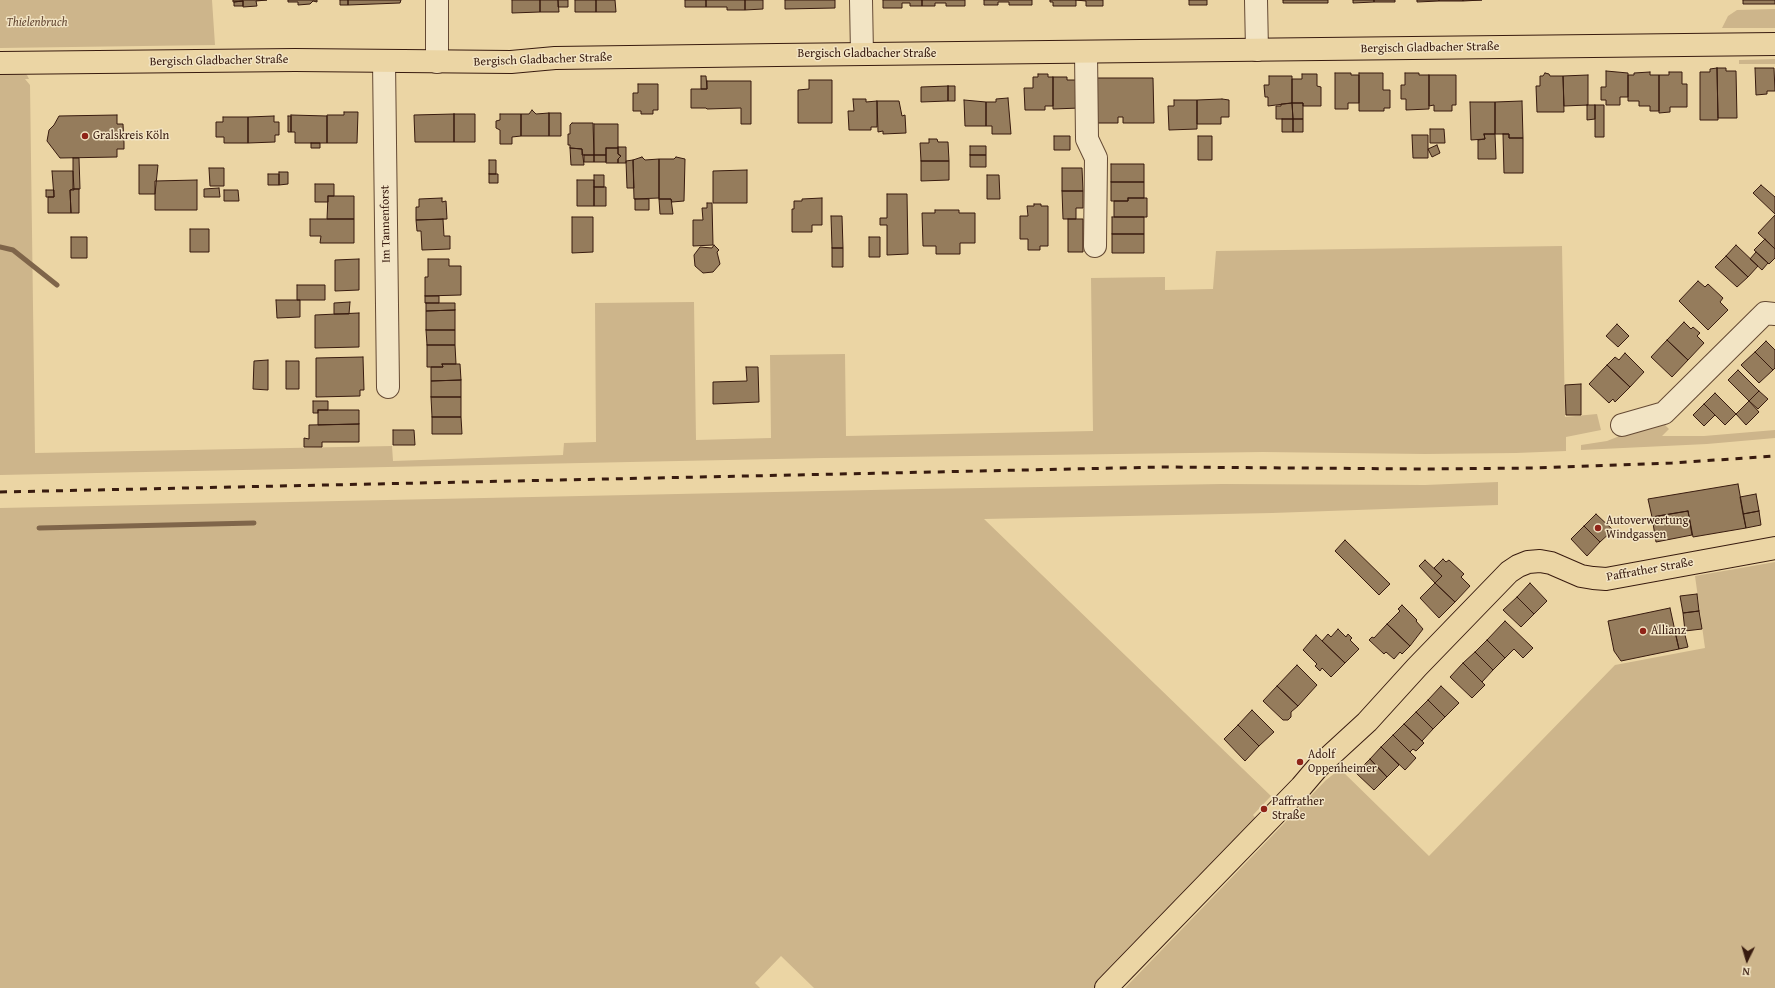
<!DOCTYPE html>
<html>
<head>
<meta charset="utf-8">
<style>
  body { margin:0 }
  #map { position:relative; width:1775px; height:988px; overflow:hidden; background:#ebd5a4; font-family:"Gentium Book Plus",serif }
  canvas { display:block }
  .north { position:absolute; left:1727px; top:940px; width:40px; height:40px; -webkit-text-stroke:3px #f2e4c4; paint-order:stroke; rotate:185deg; font-size:11px; font-weight:700; line-height:16px; text-align:center; color:#381b0f }
  .north::after { content:''; display:block; margin:auto; width:14px; height:18px; background:#381b0f; clip-path:polygon(50% 0,100% 100%,50% 72%,0 100%) }
</style>
</head>
<body>
<div id="map">
<canvas width="1775" height="988"></canvas>
<div class="north">N</div>
</div>
<script>
const g = document.querySelector('canvas').getContext('2d');
g.lineJoin = 'round';
function fillPath(path, color) {
  g.fillStyle = color;
  g.fill(path, 'evenodd');
}
function poly(rows) {
  const path = new Path2D();
  for (const r of rows) {
    path.moveTo(r[0], r[1]);
    for (let i = 2; i < r.length; i += 2) path.lineTo(r[i], r[i + 1]);
  }
  return path;
}
function strokePath(path, color, width, dash) {
  g.strokeStyle = color;
  g.lineWidth = width;
  g.lineCap = dash ? 'butt' : 'round';
  g.setLineDash(dash || []);
  g.stroke(path);
}
function drawText(font, color, halo, rows, align = 'center') {
  g.font = font + ' "Gentium Book Plus",serif';
  g.lineWidth = 3;
  g.setLineDash([]);
  g.textBaseline = 'middle';
  g.strokeStyle = halo;
  g.fillStyle = color;
  for (const [text, x, y, turn = 0] of rows) {
    g.save();
    g.translate(x, y);
    g.rotate((+turn || 0) * Math.PI / 180);
    g.textAlign = isNaN(turn) ? turn : align;
    if (halo) g.strokeText(text, 0, 0);
    g.fillText(text, 0, 0);
    g.restore();
  }
}
fillPath(poly([
  [0,0,212,0,215,45,0,48],
  [1775,9,1775,28,1722,28,1728,16,1737,10],
  [1775,59,1775,64,1739,64,1739,60],
  [0,72,23,72,27,75,29,79,25,79,30,85,35,453,392,446,393,461,563,455,564,443,596,442,595,303,694,302,696,440,771,438,770,355,845,354,846,436,1093,431,1091,278,1165,277,1165,290,1213,289,1216,251,1562,246,1565,417,1597,414,1601,430,1566,437,1566,451,1516,453,1425,454,1263,452,824,458,0,475],
  [1660,420,1669,429,1662,436,1704,436,1775,430,1775,438,1707,444,1581,450,1581,445,1607,441],
  [1498,482,1498,505,1272,513,984,519,1271,796,1253,815,1257,820,1096,988,814,988,781,956,755,983,760,988,0,988,0,508,920,489,1222,484,1425,485],
  [1775,562,1775,988,1125,988,1326,780,1340,769,1429,856,1615,665,1705,648,1695,576]
]), '#cdb58b');
strokePath(poly([
  [0,247,13,250,57,285],
  [39,528,254,523]
]), '#7f654a', 5);
const building = poly([
  [233,0,267,0,256,1,257,6,243,7,243,1,233,2,233,0],
  [288,0,317,0,317,2,313,1,310,4,298,5,298,2,288,2,288,0],
  [340,0,348,0,348,5,340,5,340,0],
  [348,0,401,0,400,3,348,5,348,0],
  [512,0,540,0,540,12,512,13,512,0],
  [540,0,558,0,559,12,540,12,540,0],
  [558,0,568,0,568,7,558,7,558,0],
  [575,0,596,0,596,12,575,12,575,0],
  [596,0,615,0,616,12,596,12,596,0],
  [685,0,706,0,706,7,685,7,685,0],
  [706,0,745,0,745,10,727,10,727,7,706,7,706,0],
  [745,0,763,0,763,9,745,10,745,0],
  [785,0,835,0,835,8,785,9,785,0],
  [883,0,922,0,922,6,910,6,910,3,902,3,902,8,883,8,883,0],
  [922,0,965,0,965,6,946,6,946,3,935,3,935,6,922,6,922,0],
  [984,0,1032,0,1032,5,1009,5,1009,2,998,2,998,5,984,5,984,0],
  [1050,0,1076,0,1076,6,1053,6,1053,2,1050,2,1050,0],
  [1076,0,1103,0,1103,6,1086,6,1086,1,1076,0],
  [1189,0,1207,0,1207,5,1189,5,1189,0],
  [1283,0,1328,0,1328,3,1283,3,1283,0],
  [1353,0,1374,0,1374,2,1353,3,1353,0],
  [1374,0,1395,0,1395,2,1374,2,1374,0],
  [1417,0,1439,0,1439,1,1417,2,1417,0],
  [1439,0,1463,0,1463,1,1439,1,1439,0],
  [1463,0,1482,0,1463,1,1463,0],
  [1743,0,1775,0,1775,4,1743,4,1743,0],
  [243,1,243,6,234,6,234,2,243,1],
  [1717,68,1726,68,1726,71,1736,71,1737,118,1718,118,1717,68],
  [1717,68,1718,120,1700,120,1700,72,1710,72,1710,69,1717,68],
  [1755,68,1774,68,1775,91,1767,91,1767,94,1756,95,1755,68],
  [1606,71,1628,73,1628,97,1620,97,1620,105,1606,105,1606,100,1601,100,1601,87,1606,87,1606,71],
  [1650,72,1650,75,1659,75,1659,111,1650,111,1650,106,1639,106,1639,101,1628,101,1628,75,1634,75,1634,73,1650,72],
  [1669,72,1682,72,1682,84,1687,84,1687,107,1670,107,1670,112,1659,113,1659,75,1669,75,1669,72],
  [1335,73,1351,73,1351,75,1359,75,1359,103,1348,103,1348,109,1335,109,1335,73],
  [1359,73,1383,73,1383,90,1390,90,1390,108,1384,108,1384,111,1359,111,1359,73],
  [1405,73,1419,73,1419,75,1429,75,1429,109,1406,110,1406,99,1401,99,1401,85,1405,85,1405,73],
  [1545,73,1549,74,1550,76,1563,76,1564,112,1537,112,1536,86,1540,86,1540,76,1543,76,1545,73],
  [1038,74,1048,74,1048,77,1053,77,1053,106,1045,106,1045,110,1025,110,1024,88,1033,88,1033,77,1038,77,1038,74],
  [1302,74,1317,74,1317,86,1321,87,1321,106,1303,106,1303,103,1292,103,1292,79,1302,79,1302,74],
  [1429,75,1456,75,1456,105,1452,105,1452,111,1434,111,1434,105,1429,106,1429,75],
  [1588,75,1588,105,1564,106,1563,76,1588,75],
  [701,76,706,76,707,89,701,89,701,76],
  [1269,76,1292,76,1292,103,1268,106,1268,97,1265,97,1264,85,1269,85,1269,76],
  [1053,77,1067,77,1067,80,1076,80,1080,108,1053,109,1053,77],
  [1096,78,1153,78,1154,123,1123,123,1123,117,1118,117,1118,123,1096,123,1096,78],
  [809,80,832,80,832,123,798,123,798,90,809,89,809,80],
  [707,81,751,81,751,124,741,124,741,108,707,109,706,108,691,108,691,89,707,89,707,81],
  [638,84,658,84,658,110,653,110,653,114,641,114,641,111,633,111,633,93,638,93,638,84],
  [948,86,955,86,955,101,948,101,948,86],
  [948,86,948,101,921,102,921,87,948,86],
  [1008,98,1011,134,992,134,992,126,986,126,986,102,996,102,996,99,1008,98],
  [853,99,866,99,866,102,877,101,877,127,871,127,871,130,849,130,848,111,854,111,853,99],
  [1222,99,1229,100,1229,117,1221,117,1221,124,1197,124,1197,100,1222,99],
  [964,100,986,102,986,126,965,126,964,100],
  [1174,100,1197,100,1197,129,1169,130,1168,106,1174,106,1174,100],
  [877,101,899,101,902,116,905,115,906,133,883,134,883,131,878,132,877,101],
  [1522,101,1523,138,1509,138,1509,134,1495,134,1495,102,1522,101],
  [1470,102,1495,102,1495,134,1484,134,1485,139,1471,140,1470,102],
  [1292,103,1303,103,1303,119,1293,119,1292,103],
  [1292,103,1293,119,1276,119,1276,106,1281,106,1281,104,1292,103],
  [1587,105,1595,105,1595,119,1587,120,1587,105],
  [1595,105,1604,105,1604,137,1595,137,1595,105],
  [532,110,536,114,549,113,549,136,521,136,521,114,529,114,532,110],
  [344,112,358,112,357,143,327,143,327,115,344,115,344,112],
  [549,113,561,113,561,136,549,136,549,113],
  [454,114,454,142,415,142,414,115,454,114],
  [454,114,475,114,475,142,454,142,454,114],
  [500,114,521,114,521,136,512,137,512,144,500,144,500,130,496,128,496,121,500,120,500,114],
  [117,115,117,124,123,124,124,143,124,149,117,149,117,157,60,158,47,141,49,130,54,125,59,116,117,115],
  [291,115,327,116,327,143,295,143,295,132,291,132,291,115],
  [274,116,274,122,279,122,279,135,275,135,275,142,248,143,248,117,274,116],
  [288,116,291,116,291,132,288,132,288,116],
  [223,117,248,117,248,143,224,143,224,137,216,137,216,122,223,122,223,117],
  [1282,119,1293,119,1293,132,1282,132,1282,119],
  [1293,119,1303,119,1303,132,1293,132,1293,119],
  [572,123,593,123,594,155,582,155,582,149,570,148,570,145,568,145,568,134,570,134,570,125,572,123],
  [594,124,618,124,618,148,606,148,606,155,594,155,594,124],
  [1430,129,1444,129,1445,143,1430,143,1430,129],
  [1484,134,1495,134,1496,159,1478,159,1478,140,1485,139,1484,134],
  [1503,134,1509,134,1509,138,1523,138,1523,173,1504,173,1503,134],
  [1412,135,1428,135,1428,158,1413,158,1412,135],
  [1054,136,1070,136,1070,150,1054,150,1054,136],
  [1198,136,1212,136,1212,160,1198,160,1198,136],
  [929,139,937,139,938,142,948,142,949,161,921,161,920,143,929,143,929,139],
  [311,143,320,143,320,148,311,148,311,143],
  [1437,145,1440,153,1432,157,1428,149,1437,145],
  [970,146,986,146,986,155,970,155,970,146],
  [618,147,626,147,626,163,618,163,618,159,621,156,618,154,618,147],
  [570,148,582,149,584,165,571,165,570,148],
  [606,148,618,148,618,154,621,156,618,159,618,163,606,163,606,148],
  [584,155,594,155,594,162,584,162,584,155],
  [594,155,606,155,606,162,594,162,594,155],
  [970,155,986,155,986,167,970,167,970,155],
  [642,157,645,160,659,159,659,198,634,199,633,160,642,157],
  [676,157,685,159,684,201,672,202,671,199,659,199,659,159,674,159,676,157],
  [73,158,79,158,80,189,73,189,73,158],
  [489,160,496,160,496,174,489,174,489,160],
  [633,160,634,188,627,188,626,161,633,160],
  [921,161,949,161,949,180,921,181,921,161],
  [1111,164,1144,164,1144,182,1111,182,1111,164],
  [139,165,158,165,155,194,139,194,139,165],
  [209,168,224,168,224,186,210,186,209,168],
  [1062,168,1082,168,1083,191,1062,191,1062,168],
  [747,170,747,203,713,203,713,171,747,170],
  [52,171,73,171,74,190,70,190,71,213,48,213,48,197,54,197,52,171],
  [279,172,288,172,288,184,279,185,279,172],
  [268,174,279,174,279,185,268,185,268,174],
  [489,174,498,174,498,183,489,183,489,174],
  [594,175,604,175,604,187,594,187,594,175],
  [987,175,999,175,1000,199,987,199,987,175],
  [197,180,197,210,155,210,155,181,197,180],
  [577,180,594,180,594,206,577,206,577,180],
  [1111,182,1144,182,1144,198,1128,198,1128,201,1111,201,1111,182],
  [315,184,334,184,334,196,328,196,328,202,315,202,315,184],
  [1761,185,1775,197,1775,214,1753,193,1761,185],
  [594,187,606,187,606,206,594,206,594,187],
  [219,188,220,197,204,197,204,189,219,188],
  [73,189,79,189,79,213,71,213,70,190,73,189],
  [46,190,54,190,54,197,46,197,46,190],
  [224,190,238,190,239,201,224,201,224,190],
  [1062,191,1083,191,1083,208,1076,208,1076,219,1063,219,1062,191],
  [887,194,907,194,908,254,887,255,887,225,880,225,880,218,887,218,887,194],
  [328,196,354,196,354,219,327,219,328,196],
  [442,198,442,202,446,201,447,219,416,220,416,207,419,207,419,199,442,198],
  [822,198,822,225,812,225,812,232,792,232,792,209,794,209,794,201,802,201,802,199,822,198],
  [1128,198,1147,198,1147,217,1114,217,1114,201,1128,201,1128,198],
  [635,199,649,199,649,210,635,210,635,199],
  [659,199,671,199,673,214,660,214,659,199],
  [707,203,712,203,713,245,693,246,693,220,703,220,702,208,707,208,707,203],
  [1034,204,1041,204,1041,206,1048,206,1048,246,1040,246,1040,250,1028,250,1028,239,1020,239,1020,216,1028,216,1027,206,1034,206,1034,204],
  [935,210,959,210,959,213,975,213,975,243,960,243,960,254,936,254,936,246,923,246,922,213,935,213,935,210],
  [1775,215,1775,249,1758,233,1775,215],
  [831,216,842,216,843,248,832,248,831,216],
  [572,217,593,217,593,252,572,253,572,217],
  [1112,217,1144,217,1144,234,1112,234,1112,217],
  [310,219,354,219,354,243,320,243,321,236,310,236,310,219],
  [443,219,444,236,450,236,450,249,422,250,421,231,417,231,416,220,443,219],
  [1068,219,1083,219,1083,252,1068,252,1068,219],
  [190,229,209,229,209,252,190,252,190,229],
  [1112,234,1144,234,1144,253,1112,253,1112,234],
  [71,237,87,237,87,258,71,258,71,237],
  [869,237,880,237,880,257,869,257,869,237],
  [1765,239,1775,249,1775,258,1769,264,1754,250,1765,239],
  [714,245,719,250,717,252,720,264,713,272,703,273,695,266,694,255,700,247,712,248,714,245],
  [1736,245,1758,266,1748,277,1726,256,1736,245],
  [832,248,843,248,843,267,832,267,832,248],
  [1756,252,1768,263,1762,270,1750,259,1756,252],
  [1726,256,1748,277,1737,287,1715,267,1726,256],
  [359,259,359,290,335,291,335,260,359,259],
  [428,259,449,259,449,266,461,266,461,295,425,296,425,277,428,277,428,259],
  [1698,281,1705,287,1708,284,1723,298,1720,302,1728,310,1708,330,1679,301,1698,281],
  [297,285,325,285,325,300,297,300,297,285],
  [425,296,439,296,439,303,425,303,425,296],
  [276,300,300,300,300,317,277,318,276,300],
  [350,302,349,314,334,314,334,303,350,302],
  [426,303,455,303,455,310,426,311,426,303],
  [455,310,455,330,426,330,426,311,455,310],
  [359,313,359,347,315,348,315,315,359,313],
  [1684,322,1691,329,1693,327,1700,333,1697,336,1704,343,1688,360,1667,340,1684,322],
  [1617,324,1629,336,1618,347,1606,336,1617,324],
  [426,330,455,330,455,345,427,345,426,330],
  [1667,340,1688,360,1672,377,1651,357,1667,340],
  [1766,341,1775,350,1775,368,1773,370,1755,352,1766,341],
  [427,345,455,345,456,364,442,364,443,367,427,367,427,345],
  [1755,352,1773,370,1759,383,1741,365,1755,352],
  [1625,353,1644,372,1630,387,1607,365,1615,357,1619,360,1625,353],
  [363,357,364,390,360,390,360,396,316,397,316,358,363,357],
  [268,360,268,390,253,389,254,361,268,360],
  [286,361,299,361,299,389,286,389,286,361],
  [442,364,460,364,461,380,431,381,431,367,443,367,442,364],
  [1607,365,1630,387,1615,402,1613,399,1609,403,1589,384,1607,365],
  [746,367,758,367,759,402,713,404,713,382,747,381,746,367],
  [1738,370,1759,391,1749,401,1728,380,1738,370],
  [461,380,461,397,431,397,431,381,461,380],
  [1581,384,1581,415,1566,415,1565,385,1581,384],
  [1759,391,1768,399,1758,409,1749,401,1759,391],
  [1715,393,1736,414,1725,425,1704,404,1715,393],
  [431,397,461,397,461,417,432,417,431,397],
  [313,401,328,401,328,410,318,410,318,413,313,413,313,401],
  [1749,401,1759,412,1746,425,1736,414,1749,401],
  [1704,404,1715,415,1704,426,1693,415,1704,404],
  [318,410,359,410,359,424,318,425,318,410],
  [432,417,461,417,462,434,432,434,432,417],
  [359,424,359,442,322,442,322,447,304,447,304,438,309,439,309,425,359,424],
  [393,430,414,430,415,445,393,445,393,430],
  [1738,484,1746,528,1693,537,1688,511,1652,517,1648,499,1738,484],
  [1756,494,1759,511,1743,514,1740,497,1756,494],
  [1688,511,1692,535,1656,542,1652,517,1688,511],
  [1759,511,1761,525,1746,528,1743,514,1759,511],
  [1596,514,1613,530,1600,542,1584,526,1596,514],
  [1584,526,1600,542,1587,556,1571,539,1584,526],
  [1345,540,1390,584,1379,595,1335,551,1345,540],
  [1443,559,1446,562,1449,560,1464,574,1461,577,1470,586,1455,602,1435,583,1442,576,1434,568,1443,559],
  [1425,560,1442,576,1435,583,1419,566,1425,560],
  [1435,583,1455,602,1439,618,1420,598,1435,583],
  [1530,583,1547,601,1534,614,1517,597,1530,583],
  [1697,594,1699,611,1683,613,1680,596,1697,594],
  [1517,597,1534,614,1521,627,1503,610,1517,597],
  [1402,605,1417,620,1416,621,1423,629,1410,646,1387,624,1400,611,1398,609,1402,605],
  [1670,608,1679,649,1621,661,1614,651,1608,621,1670,608],
  [1699,611,1702,629,1685,631,1683,613,1699,611],
  [1505,621,1533,648,1523,658,1514,649,1505,658,1487,640,1505,621],
  [1387,624,1410,646,1402,654,1400,652,1394,659,1386,652,1384,654,1369,640,1372,637,1374,638,1387,624],
  [1674,628,1685,635,1688,647,1679,649,1674,628],
  [1338,629,1346,637,1348,634,1352,638,1350,640,1359,649,1345,663,1322,641,1328,634,1331,637,1338,629],
  [1316,635,1345,663,1331,677,1322,668,1320,671,1315,666,1317,664,1303,650,1316,635],
  [1487,640,1505,658,1493,670,1475,652,1487,640],
  [1475,652,1493,670,1482,682,1463,663,1475,652],
  [1463,663,1485,685,1472,698,1450,677,1463,663],
  [1297,665,1317,685,1298,706,1277,686,1297,665],
  [1277,686,1298,706,1291,712,1291,717,1288,720,1283,720,1263,701,1277,686],
  [1441,686,1459,703,1445,717,1428,700,1441,686],
  [1428,700,1445,717,1433,729,1416,712,1428,700],
  [1252,710,1274,732,1259,746,1238,725,1252,710],
  [1416,712,1433,729,1422,741,1404,724,1416,712],
  [1404,724,1424,743,1416,751,1413,749,1410,752,1393,735,1404,724],
  [1238,725,1259,746,1245,761,1224,739,1238,725],
  [1393,735,1416,758,1405,770,1381,747,1393,735],
  [1381,747,1399,765,1387,777,1370,759,1381,747],
  [1370,759,1387,777,1374,790,1356,773,1370,759]
]);
fillPath(building, '#957c5c');
strokePath(building, '#381b0f', 1);
const minor = poly([
  [437,0,437,62],
  [861,0,862,54],
  [1256,0,1257,50],
  [1086,52,1087,139,1096,158,1095,246],
  [384,61,388,387],
  [1622,425,1664,413,1765,313,1775,314]
]);
const major = poly([
  [0,63,295,60,511,62,555,58,777,55,1775,44],
  [1106,988,1301,787,1318,767,1367,722,1417,667,1509,572,1518,566,1528,562,1540,561,1551,563,1581,576,1593,578,1606,579,1775,548]
]);
strokePath(minor, '#654a34', 24);
strokePath(major, '#381b0f', 24);
strokePath(minor, '#f2e4c4', 22);
strokePath(major, '#ebd5a4', 22);
strokePath(poly([
  [0,492,1165,467,1428,469,1534,468,1672,463,1775,456]
]), '#381b0f', 3, [7, 7]);
for (const [x, y, r, color] of [
  [85,136,4,"#8f2418"],
  [1598,528,4,"#8f2418"],
  [1643,631,4,"#8f2418"],
  [1300,762,4,"#8f2418"],
  [1264,809,4,"#8f2418"]
]) {
  const dot = new Path2D();
  dot.arc(x, y, r, 0, 2 * Math.PI);
  g.fillStyle = color;
  g.fill(dot);
  strokePath(dot, '#f2e4c4', 1.5);
}
drawText('italic 12px', '#654934', '#f2e4c4', [
  ["Thielenbruch",37,23]
]);
drawText('12px', '#381b0f', '#f2e4c4', [
  ["Bergisch Gladbacher Straße",1430,48,-1],
  ["Bergisch Gladbacher Straße",867,54],
  ["Bergisch Gladbacher Straße",543,60,-2],
  ["Bergisch Gladbacher Straße",219,61,-1],
  ["Im Tannenforst",386,224,-91],
  ["Paffrather Straße",1650,570,-10]
]);
drawText('12px', '#381b0f', '#f2e4c4', [
  ["Gralskreis Köln",93,136],
  ["Autoverwertung",1606,521],
  ["Windgassen",1606,535],
  ["Allianz",1651,631],
  ["Adolf",1308,755],
  ["Oppenheimer",1308,769],
  ["Paffrather",1272,802],
  ["Straße",1272,816]
], 'left');
</script>
</body>
</html>
